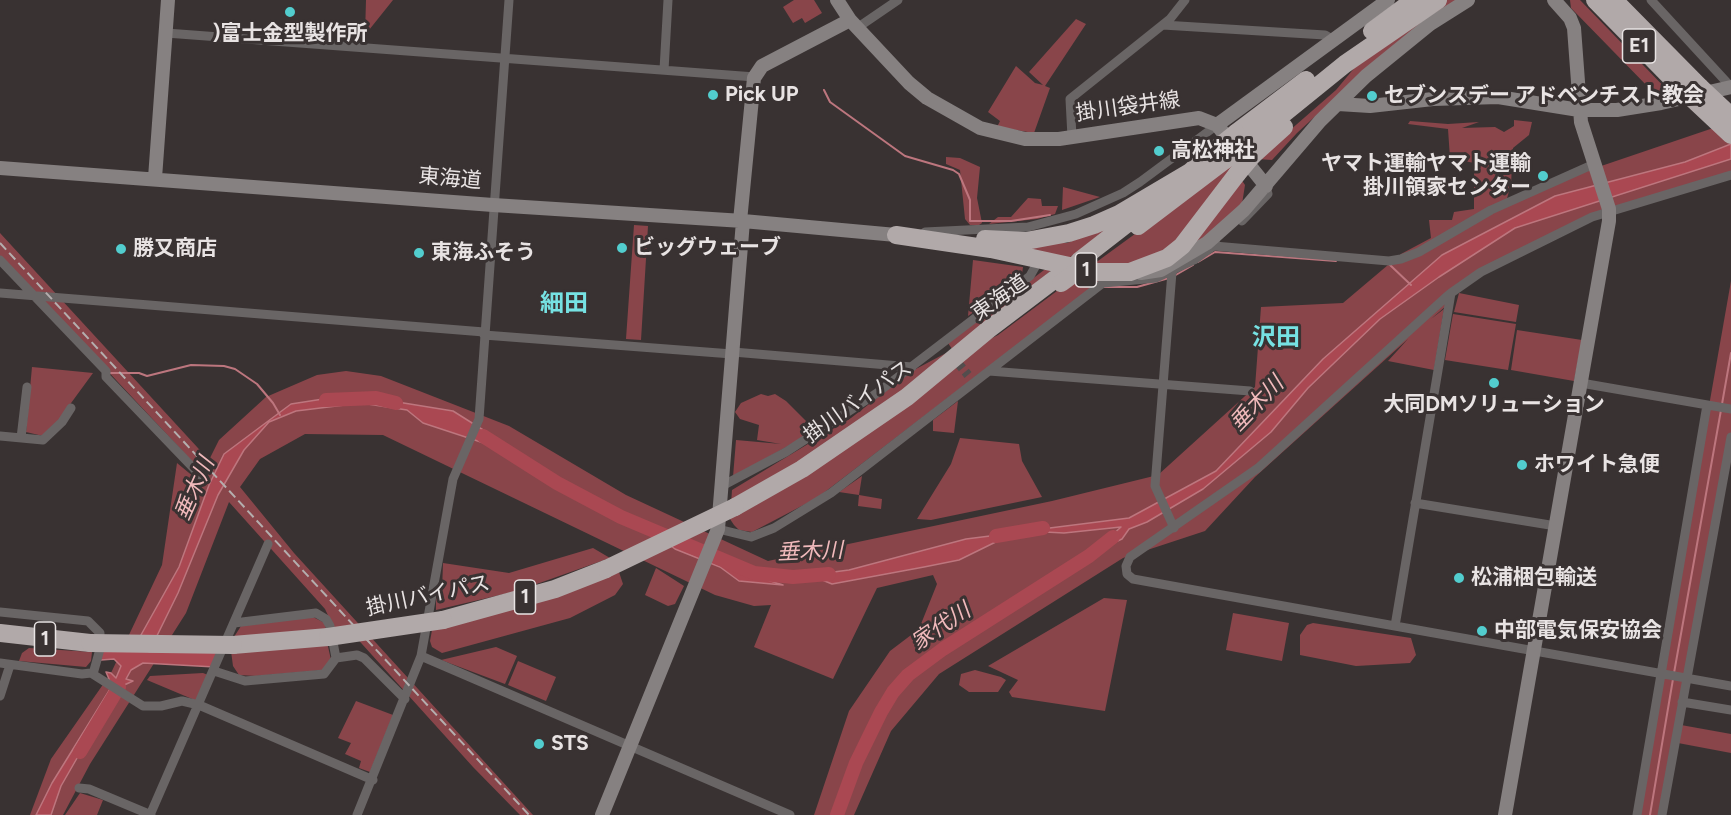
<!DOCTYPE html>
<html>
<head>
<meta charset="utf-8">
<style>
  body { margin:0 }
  canvas { display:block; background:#393232 }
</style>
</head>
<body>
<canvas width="1731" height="815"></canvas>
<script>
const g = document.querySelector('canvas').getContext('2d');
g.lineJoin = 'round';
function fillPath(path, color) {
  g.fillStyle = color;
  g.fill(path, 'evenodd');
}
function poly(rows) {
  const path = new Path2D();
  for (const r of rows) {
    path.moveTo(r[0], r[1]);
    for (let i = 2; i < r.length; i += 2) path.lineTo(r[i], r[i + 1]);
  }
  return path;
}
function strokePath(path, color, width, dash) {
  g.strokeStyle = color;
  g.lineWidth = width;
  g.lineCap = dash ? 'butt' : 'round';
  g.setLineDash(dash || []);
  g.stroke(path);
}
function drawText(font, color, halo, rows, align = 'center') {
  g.font = font + ' Figtree,"Noto Sans JP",sans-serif';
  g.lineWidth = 6;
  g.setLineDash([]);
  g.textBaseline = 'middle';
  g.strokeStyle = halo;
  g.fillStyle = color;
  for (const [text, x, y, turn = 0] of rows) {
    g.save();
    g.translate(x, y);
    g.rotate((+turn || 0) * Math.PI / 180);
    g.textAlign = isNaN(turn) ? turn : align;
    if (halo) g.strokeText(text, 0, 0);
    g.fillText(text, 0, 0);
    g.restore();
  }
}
fillPath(poly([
  [366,0,393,0,365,35],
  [794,0,814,0,822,13,805,23,802,18,793,23,783,7],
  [1446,0,1462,0,1382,55,1297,133,1272,160,1257,159,1336,90,1361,60],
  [1570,0,1580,0,1674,97,1661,99,1651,90,1571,8],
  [1076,19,1086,24,1045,86,1050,88,1034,133,997,127,1000,121,988,112,1016,66,1035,83,1043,85,1029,72],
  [1514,120,1532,122,1529,135,1513,148,1511,184,1506,202,1554,182,1731,122,1731,174,1562,231,1450,292,1446,306,1431,319,1444,309,1434,370,1388,361,1408,339,1255,477,1205,531,1123,558,939,674,891,731,854,815,814,815,849,711,890,651,919,629,937,584,933,575,877,588,833,679,754,647,771,605,754,606,715,595,383,435,305,434,260,459,240,487,294,553,533,815,520,815,473,767,353,634,335,630,325,609,229,502,186,613,90,764,63,815,30,815,51,759,111,673,162,565,177,463,200,482,204,474,0,256,0,233,209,460,219,440,266,397,317,375,346,371,381,376,509,426,626,495,768,561,1052,501,1158,475,1255,387,1261,307,1343,303,1401,254,1431,238,1429,220,1452,220,1454,212,1474,209,1474,163,1450,158,1448,129,1408,124,1410,121,1448,124,1479,122,1462,128,1495,127,1504,132,1514,126],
  [1268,137,1188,232,1146,263,1091,266],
  [946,157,960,158,980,167,977,198,982,223,979,225,970,225,965,219,960,170,946,164],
  [1241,179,1245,185,1242,204,1207,238,1191,246],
  [1063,187,1100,197,1062,210],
  [1028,198,1041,199,1042,206,1058,206,1055,214,1037,219,989,224,998,217,1011,217],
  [634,225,648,226,641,340,626,339],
  [1111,226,1065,261,974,243,1067,243],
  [973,260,1023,267,1022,274,1007,289,968,316],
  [1048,267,1052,270,952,349,948,343],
  [1081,273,1102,280,817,498,752,532,739,530,734,525,730,519,732,490,851,418,912,371,948,352,978,345,998,335],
  [1731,281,1731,442,1660,815,1637,815],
  [1459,293,1519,305,1516,322,1454,312],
  [1453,314,1516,324,1508,370,1445,360],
  [1517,330,1582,340,1574,381,1511,370],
  [32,367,93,373,55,425,43,436,26,432],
  [761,394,768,396,775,394,786,401,812,427,811,433,733,477,736,440,781,444,757,440,759,425,740,419,735,412,741,403],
  [958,401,954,433,933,431,933,420],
  [960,438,1019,444,1022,461,1042,497,931,520,917,519,951,464],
  [862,476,859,495,882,499,881,509,858,506,859,495,839,492],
  [593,548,610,558,517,591,436,610,436,599,442,591,443,563,509,573],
  [656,568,684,586,675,604,668,606,645,595],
  [619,572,623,584,615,595,570,618,442,653,432,647,430,641,432,630],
  [1104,598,1127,600,1105,711,1012,697,1009,692,1018,680,988,666],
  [1233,613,1289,623,1282,661,1226,650],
  [313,617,325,623,326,629,234,637,241,626],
  [1313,623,1411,638,1416,655,1410,663,1356,666,1300,655,1300,635,1307,625],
  [327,642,331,660,324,670,256,676,239,675,233,666,231,651],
  [496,647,517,656,505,684,441,660],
  [29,648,92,652,91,661,86,667,19,661,22,653],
  [518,661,556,677,546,701,508,685],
  [975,670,1001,677,1006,680,998,692,969,692,959,685,961,674],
  [203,673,208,675,197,701,147,680,150,676],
  [356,701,393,715,370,772,359,768,361,761,345,754,351,743,338,738],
  [1681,725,1731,734,1731,753,1678,743],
  [80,793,103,800,97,815,65,815]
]), '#89454a');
const water = poly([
  [1731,144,1731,159,1515,228,1439,277,1380,319,1308,388,1271,432,1203,489,1147,522,1129,529,1122,539,1093,552,1121,527,1064,533,1026,531,1129,518,1216,471,1323,359,1442,255,1555,196,1685,162,1731,144],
  [336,397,379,399,453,411,488,433,505,450,423,423,407,410,361,403,296,411,269,422,244,450,218,495,178,593,149,652,222,651,215,667,143,663,131,670,126,679,133,681,122,686,88,739,61,786,51,815,36,815,52,783,112,686,106,672,111,673,116,678,121,666,114,659,101,660,100,649,132,651,179,567,209,485,224,454,291,404,336,397],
  [1014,533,959,560,924,567,832,584,810,575,849,570,966,539,1014,533],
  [655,534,749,574,783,585,739,581,720,567,675,549,655,534]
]);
fillPath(water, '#aa4852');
strokePath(water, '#bd767e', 1.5);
strokePath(poly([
  [824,90,830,102,905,156,953,170,959,174,970,200,970,221,1011,221,1050,215],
  [1198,262,1215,252,1336,261],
  [1390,265,1411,285],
  [1174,276,1193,265],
  [1104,287,1137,287,1169,278],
  [107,373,139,373,147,376,191,365,224,366,235,369,257,384,273,403,280,415],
  [1722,404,1731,353],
  [1674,673,1721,410],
  [1650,815,1673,679]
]), '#bd767e', 2);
strokePath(poly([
  [326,400,376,398,396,403],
  [483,436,557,483,621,517,754,573,793,577,829,574],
  [996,536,1043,528],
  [80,752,119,687],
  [837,815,856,763,881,712,893,692,908,675,943,649,1089,556,1113,537]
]), '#aa4852', 14);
strokePath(poly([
  [948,351,968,375]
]), '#534d4d', 9, [9, 4.5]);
strokePath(poly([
  [1651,0,1731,87],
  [1163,25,1325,35,1332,39],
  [857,28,898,0],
  [166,33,755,77],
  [664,70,668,0],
  [1072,137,1070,99,1170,19,1185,0],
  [1242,221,1268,194,1266,186],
  [925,232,1028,227,1076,214,1123,193,1140,182,1217,125],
  [1214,246,1389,261,1401,259,1419,252,1491,210,1594,164],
  [0,260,106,371,106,377,200,475],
  [1172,272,1155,486,1174,528],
  [0,293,484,332],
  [1451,293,1395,626,1133,579,1127,574,1126,566,1130,557,1258,468,1445,298,1451,293,1481,272,1592,217,1731,175],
  [484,335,732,354],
  [733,352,912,367],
  [989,371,1250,391],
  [1581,383,1731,409],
  [0,436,43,440,62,422,71,408],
  [21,438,27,387],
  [722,486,786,452,877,393,1030,276,1039,260],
  [1415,503,1556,526],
  [718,529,751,537,774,528,831,493,1103,283,1156,278,1194,260,1216,244],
  [0,612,88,621,100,633,100,649,93,674],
  [1395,626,1731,686],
  [421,656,790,815],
  [336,658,357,655,364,658,405,699],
  [0,663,82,674,91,673,143,706,161,706,182,701,199,705,373,780],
  [214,671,245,681,324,674,336,658,330,626,326,619,316,613,234,623],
  [0,696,10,665],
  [1682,702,1731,710],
  [79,788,89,789,151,815],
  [150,815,268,544],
  [357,815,421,656,453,479,479,419,509,0],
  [1637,815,1707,405],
  [1662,815,1731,437]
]), '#696565', 9);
strokePath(poly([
  [837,0,850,20,909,83,927,98,980,128,1025,139,1059,139,1199,118,1217,125,1266,186],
  [1338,104,1370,106,1433,99,1498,97,1579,110,1617,110,1661,103,1731,87],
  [1217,125,1388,0],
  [0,168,493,205,743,221,896,235],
  [155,178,168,0],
  [740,221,754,78,762,66,850,20],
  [1141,273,1161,270,1207,243,1244,210,1320,121,1366,76,1430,24,1468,0],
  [602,815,718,529,743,221],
  [1505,815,1609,221,1609,209,1581,122,1574,28,1570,18,1554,0]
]), '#868181', 14);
strokePath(poly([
  [1595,0,1684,91],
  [1614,0,1700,87],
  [1372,31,1414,0],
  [1236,133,1306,80],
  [1245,145,1345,64,1438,0],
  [1253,155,1284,127],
  [1181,180,1216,149],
  [1138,226,1225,160],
  [896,235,991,249,1097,272,1130,272,1167,258,1182,246,1237,174],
  [985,239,1026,241,1069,233,1094,225,1119,214,1190,172],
  [1079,261,1146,209],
  [735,507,802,469,907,397,989,329,1055,279],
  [443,620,555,589,606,569],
  [0,633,90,643],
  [233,645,328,637]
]), '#b1a9a9', 18);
strokePath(poly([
  [0,243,529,815]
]), '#b4aeae', 2, [9, 4.5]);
strokePath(poly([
  [1700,87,1731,116],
  [1684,91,1731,135],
  [1216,149,1236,133],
  [1225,160,1245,145],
  [1237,174,1253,155],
  [1061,283,1087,264],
  [606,569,735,507],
  [328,637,443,620],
  [90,643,233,645]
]), '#b1a9a9', 18);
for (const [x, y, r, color] of [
  [290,12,6,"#52cdce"],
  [713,95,6,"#52cdce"],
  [1372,96,6,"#52cdce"],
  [1159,151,6,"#52cdce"],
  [1543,176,6,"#52cdce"],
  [622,248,6,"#52cdce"],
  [121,249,6,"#52cdce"],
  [419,253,6,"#52cdce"],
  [1494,383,6,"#52cdce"],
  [1522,465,6,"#52cdce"],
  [1459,578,6,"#52cdce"],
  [1482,631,6,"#52cdce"],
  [539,744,6,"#52cdce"]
]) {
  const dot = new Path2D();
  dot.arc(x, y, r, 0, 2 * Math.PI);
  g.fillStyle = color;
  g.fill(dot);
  strokePath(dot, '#393232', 2);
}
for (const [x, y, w] of [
  [1639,46,33],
  [1086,270,21],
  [525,597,21],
  [45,639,21]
]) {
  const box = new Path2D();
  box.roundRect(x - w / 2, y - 17, w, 34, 4.5);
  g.fillStyle = '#393232';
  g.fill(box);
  strokePath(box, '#e8e3e3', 1.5);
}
drawText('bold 20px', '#e8e3e3', null, [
  ["E1",1639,46],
  ["1",1086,270],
  ["1",525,597],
  ["1",45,639]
]);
drawText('bold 21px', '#e8e3e3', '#393232', [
  [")富士金型製作所",290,34,"center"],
  ["Pick UP",725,95],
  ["セブンスデー アドベンチスト教会",1384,96],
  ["高松神社",1171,151],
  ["ヤマト運輸ヤマト運輸",1531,164,"right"],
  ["掛川領家センター",1531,188,"right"],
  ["ビッグウェーブ",634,248],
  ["勝又商店",133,249],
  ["東海ふそう",431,253],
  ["大同DMソリューション",1494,405,"center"],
  ["ホワイト急便",1534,465],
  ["松浦梱包輸送",1471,578],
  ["中部電気保安協会",1494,631],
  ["STS",551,744]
], 'left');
drawText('21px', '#e8e3e3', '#393232', [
  ["掛川袋井線",1128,107,-8],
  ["東海道",450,179,5],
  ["東海道",1000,298,-35],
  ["掛川バイパス",858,402,-35],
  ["掛川バイパス",428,596,-12]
]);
drawText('italic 22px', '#f1babc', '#393232', [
  ["垂木川",1257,404,-46],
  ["垂木川",195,489,-66],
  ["垂木川",810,552,-2],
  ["家代川",941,627,-34]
]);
drawText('bold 24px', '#76e2e3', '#393232', [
  ["細田",564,304],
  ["沢田",1276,338]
]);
</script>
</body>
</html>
